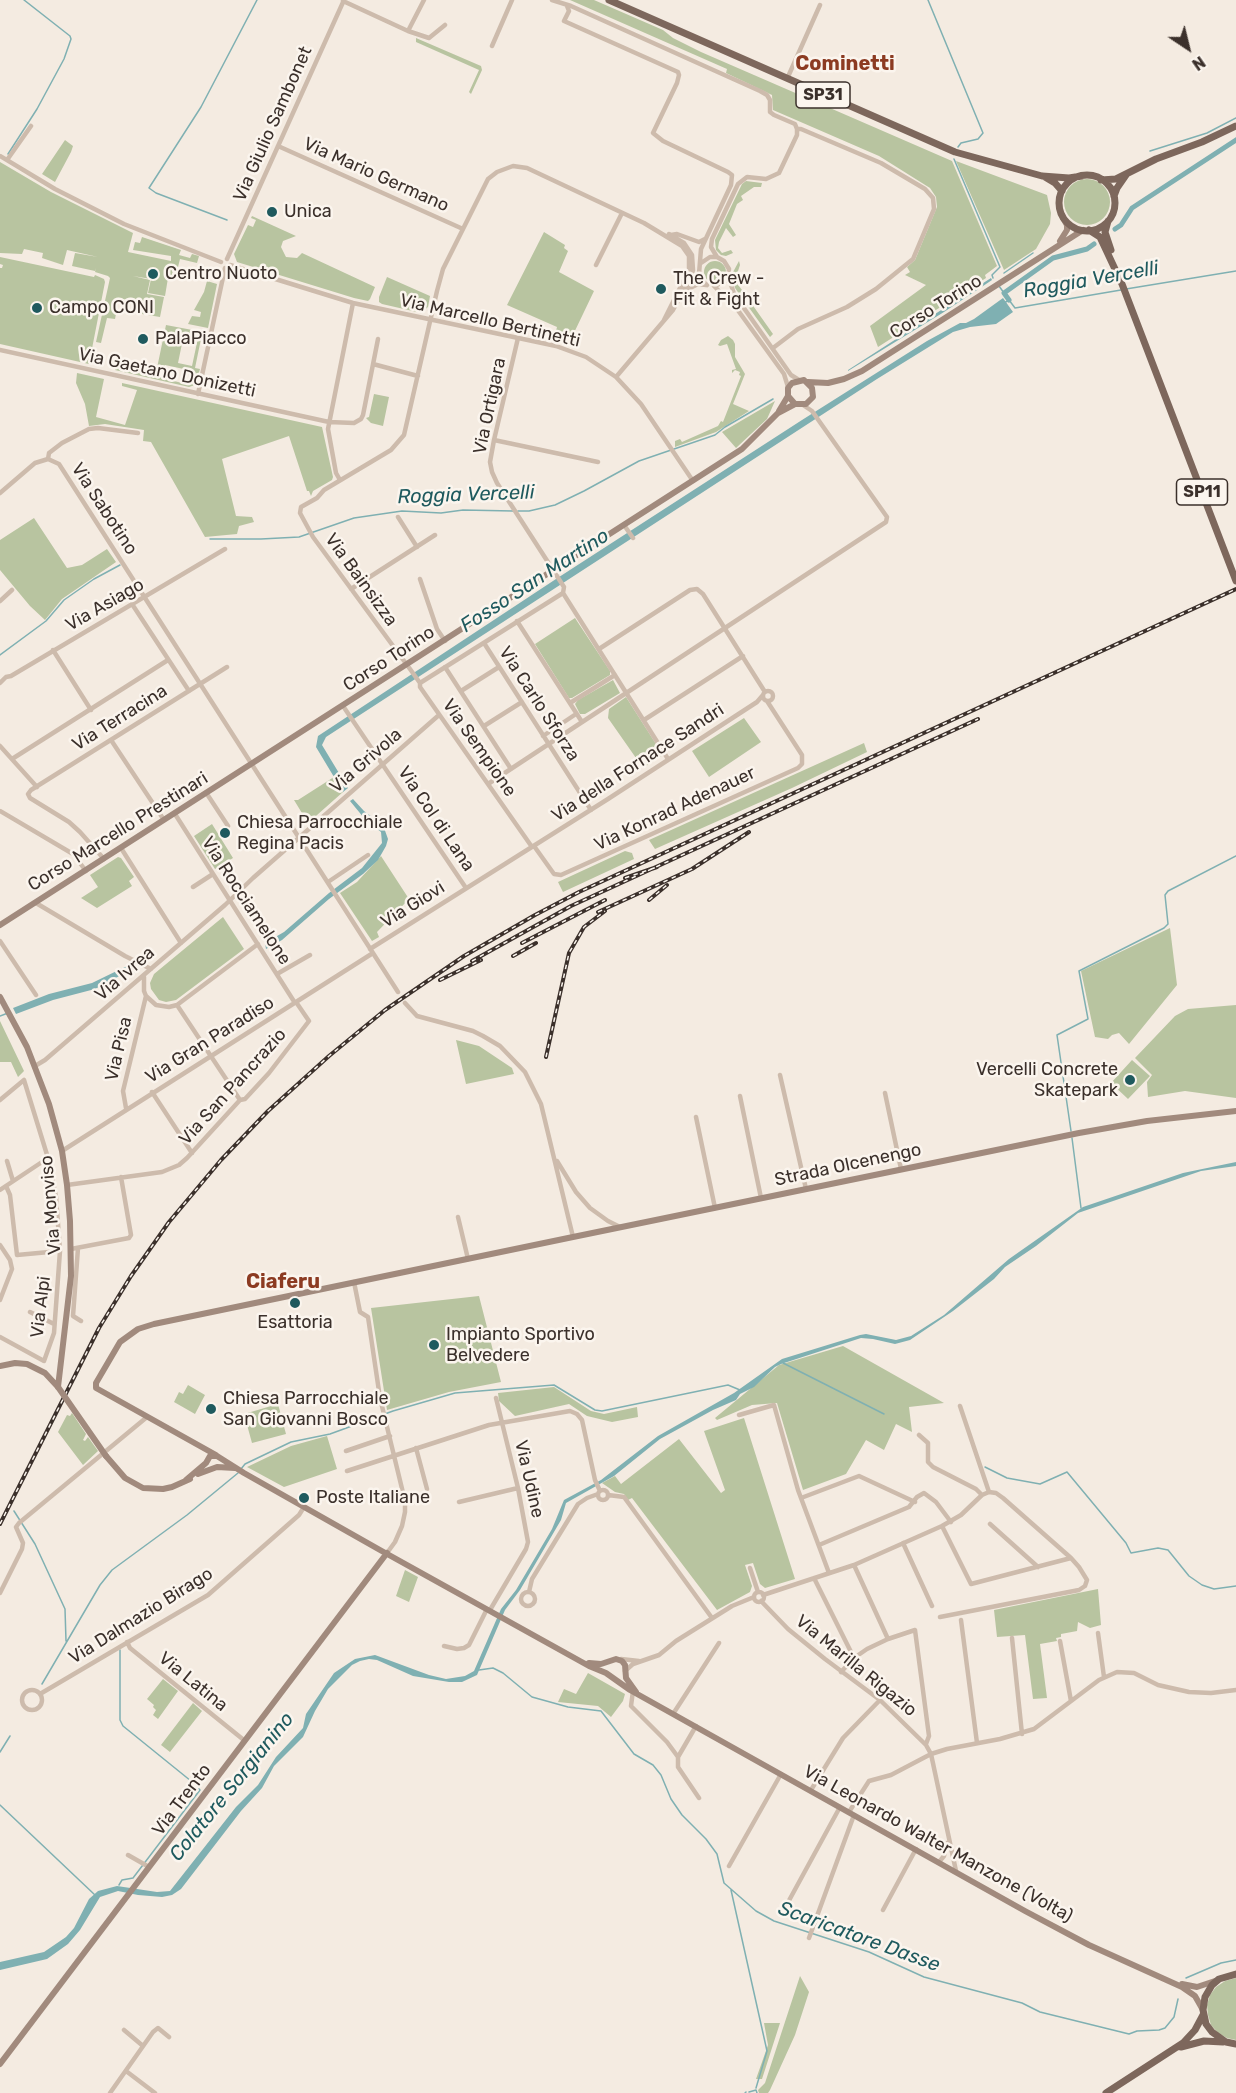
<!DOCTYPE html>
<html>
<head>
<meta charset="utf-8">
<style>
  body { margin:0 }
  #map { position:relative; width:1236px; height:2093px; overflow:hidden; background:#f4ebe1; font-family:Rubik,sans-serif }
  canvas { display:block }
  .north { position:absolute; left:1158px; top:18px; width:60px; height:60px; -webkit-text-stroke:4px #fbf5ee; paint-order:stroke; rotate:145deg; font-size:16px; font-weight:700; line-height:24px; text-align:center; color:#3b302b }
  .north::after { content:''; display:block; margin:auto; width:21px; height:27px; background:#3b302b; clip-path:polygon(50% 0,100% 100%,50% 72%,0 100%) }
</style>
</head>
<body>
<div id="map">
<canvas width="1236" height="2093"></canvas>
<div class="north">N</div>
</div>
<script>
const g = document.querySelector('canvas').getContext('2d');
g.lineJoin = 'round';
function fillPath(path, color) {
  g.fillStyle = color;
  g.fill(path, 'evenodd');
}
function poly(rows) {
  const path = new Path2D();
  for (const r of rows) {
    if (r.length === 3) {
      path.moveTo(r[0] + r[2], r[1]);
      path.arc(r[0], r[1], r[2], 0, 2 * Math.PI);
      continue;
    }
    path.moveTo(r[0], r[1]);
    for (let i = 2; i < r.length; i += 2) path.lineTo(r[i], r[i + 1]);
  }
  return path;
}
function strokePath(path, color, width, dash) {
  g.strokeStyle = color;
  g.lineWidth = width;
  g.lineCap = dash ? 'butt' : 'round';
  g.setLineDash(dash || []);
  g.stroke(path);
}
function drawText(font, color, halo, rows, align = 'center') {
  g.font = font + ' Rubik,sans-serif';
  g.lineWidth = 5;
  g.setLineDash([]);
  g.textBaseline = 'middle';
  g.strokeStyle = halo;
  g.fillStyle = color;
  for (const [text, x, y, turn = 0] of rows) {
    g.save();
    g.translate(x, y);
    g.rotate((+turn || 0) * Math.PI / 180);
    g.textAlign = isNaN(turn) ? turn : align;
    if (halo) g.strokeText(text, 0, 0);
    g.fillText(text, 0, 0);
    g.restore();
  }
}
fillPath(poly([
  [570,0,594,0,663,30,673,38,701,52,952,161,997,266,985,275,986,278,878,347,870,326,926,285,905,275,910,272,907,267,915,260,937,207,936,197,930,188,879,156,773,110,772,95,726,73,727,69],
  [416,38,481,66,482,70,471,94,469,92,479,70,416,42],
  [65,140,73,146,71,152,55,182,42,174],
  [956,161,1047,195,1051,213,1050,224,1036,249,1004,270],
  [0,162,51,192,133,233,128,252,171,261,171,256,133,250,135,242,140,243,142,237,181,250,179,255,190,258,192,254,199,256,197,263,180,259,178,267,174,267,171,278,168,278,165,296,148,293,151,279,133,276,150,280,147,294,164,297,160,317,142,314,144,304,119,298,115,319,107,318,101,343,96,342,110,278,108,276,95,272,96,268,95,271,72,266,75,253,98,257,67,250,63,265,42,258,43,253,24,249,22,254,0,253],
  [1087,202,23],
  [746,181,762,183,761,187,754,187,741,196,743,200,737,204,729,224,736,235,733,237,726,228,719,242,718,248,722,253,731,250,733,253,726,256,721,255,716,250,715,240,742,184],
  [252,216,296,236,283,241,281,247,286,257,297,258,302,253,375,287,370,299,368,301,354,298,237,262,234,254,248,225,253,227,256,220,251,218],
  [544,232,565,245,564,248,568,251,559,272,594,291,572,337,556,331,557,327,507,305],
  [0,257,94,277,95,275,104,279,105,282,89,364,0,344,0,268,2,268,3,265,0,264],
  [739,261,740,265,737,274,737,283,773,334,770,337,735,288,732,274],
  [715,272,11],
  [387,277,430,296,428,307,422,312,417,312,382,304,379,302,379,297],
  [207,281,217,284,208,328,188,324,192,316,200,317,201,312,194,310,204,292],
  [166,325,208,333,208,335,202,334,195,368,200,369,195,385,189,387,115,370,117,360,157,368],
  [184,334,198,338,192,366,178,363],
  [165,365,193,371,190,385,162,378],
  [728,336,733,340,735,344,735,357,745,374,733,404,749,411,716,432,675,447,675,441,680,439,682,442,718,426,721,421,723,422,741,376,739,375,740,372,735,370,732,373,732,370,736,369,727,344,720,346,718,345,721,340],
  [77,373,104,379,96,417,125,425,137,390,122,386,122,383,322,427,333,477,332,480,313,491,311,496,309,491,307,491,289,436,222,459,236,516,252,517,254,522,239,526,237,534,205,537,151,442,143,441,144,430,105,424,89,426,85,404,76,383],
  [374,394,389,397,383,426,371,423,366,418,369,417],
  [775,401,767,419,736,448,722,432],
  [34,518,67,568,82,565,107,549,116,562,62,599,45,620,30,606,0,570,0,540],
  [575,618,610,671,610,675,572,698,569,698,535,644],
  [613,680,620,693,585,714,580,714,575,704,578,700],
  [626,697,663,755,643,768,608,718,609,709],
  [744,718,761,742,709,777,692,751],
  [864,743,867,752,792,788,655,849,649,840],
  [334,777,343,792,308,823,294,800,298,800],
  [212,824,233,858,215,869,194,836],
  [625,851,632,853,634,859,563,892,558,882],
  [381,856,409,899,377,932,379,937,372,941,340,893,357,882],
  [118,857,121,858,134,877,129,881,132,886,97,908,81,898,98,887,90,875],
  [223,917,244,949,176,1000,166,1002,159,1000,151,989,150,983,154,974],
  [1170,928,1177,985,1129,1044,1119,1033,1112,1035,1108,1039,1095,1037,1081,971],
  [1236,1005,1236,1098,1185,1091,1148,1097,1147,1082,1152,1075,1135,1058,1175,1016,1188,1009],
  [0,1021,24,1071,18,1077,11,1062,0,1062],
  [456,1040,479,1046,512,1068,514,1074,466,1084],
  [1132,1060,1150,1076,1128,1099,1111,1083],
  [479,1296,501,1382,449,1392,387,1410,371,1308],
  [843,1346,944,1403,909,1407,912,1432,896,1424,884,1450,866,1440,846,1474,803,1490,777,1403,752,1405,717,1420,715,1418,779,1365],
  [188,1385,205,1395,195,1414,174,1402,179,1392,183,1394],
  [554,1387,591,1411,604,1414,637,1407,638,1417,612,1422,587,1416,569,1404,515,1416,499,1401,498,1393],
  [278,1404,286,1434,252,1443,244,1414],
  [72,1413,86,1434,83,1440,85,1441,88,1437,98,1451,83,1465,58,1432,67,1415,70,1416],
  [744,1418,795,1579,765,1588,760,1584,753,1563,745,1565,752,1586,750,1592,717,1610,632,1498,628,1500,624,1494,615,1492,602,1483,615,1476,621,1484,679,1439,721,1493,725,1490,704,1431],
  [327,1436,337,1469,284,1487,247,1467,291,1446],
  [405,1570,418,1577,409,1602,396,1596],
  [1098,1589,1101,1625,1090,1628,1078,1622,1077,1631,1061,1634,1061,1637,1056,1638,1057,1641,1040,1644,1047,1698,1033,1699,1025,1635,997,1637,994,1610],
  [588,1673,625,1694,623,1701,611,1717,598,1706,558,1702,564,1689,576,1694],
  [163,1679,178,1691,158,1719,153,1715,156,1710,153,1707,154,1705,147,1699],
  [193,1703,202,1711,170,1752,161,1745],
  [800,1976,809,1992,795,2035,770,2090,768,2093,759,2093,758,2090,765,2083],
  [1236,1978,1236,2040,1227,2038,1218,2033,1211,2025,1208,2015,1207,2005,1210,1995,1216,1987,1225,1981],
  [764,2023,780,2023,762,2079,756,2079,768,2045]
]), '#b8c4a0');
fillPath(poly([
  [991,278,992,280,944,312,848,371,848,370],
  [1003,298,1013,312,996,324,970,327,953,332,877,379,326,737,322,745,348,788,343,792,316,747,318,736,556,579,802,420,927,341,960,323,966,323,974,319],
  [353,799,364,811,383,825,388,839,386,846,378,860,363,874,329,899,282,940,266,949,265,943,284,932,329,893,362,868,382,843,381,832,364,818,350,801],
  [129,965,139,966,136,972,125,973,95,989,53,1000,16,1014,13,1008,49,994,92,983],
  [1236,1162,1236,1166,1201,1171,1078,1213,1036,1246,1005,1267,994,1279,953,1311,910,1340,895,1344,873,1339,861,1338,781,1364,775,1367,754,1387,740,1394,736,1400,713,1410,660,1439,614,1476,566,1503,561,1520,520,1590,505,1610,477,1675,462,1682,449,1682,413,1676,377,1660,369,1659,360,1661,352,1665,328,1689,315,1711,303,1737,274,1766,262,1788,241,1811,181,1889,172,1895,162,1897,138,1895,118,1891,100,1897,80,1930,68,1944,47,1959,0,1970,0,1962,44,1952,66,1937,74,1928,89,1899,98,1891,117,1886,157,1892,170,1891,236,1807,258,1785,276,1757,303,1728,306,1714,334,1673,355,1659,375,1655,429,1675,446,1679,465,1676,474,1671,501,1609,516,1590,552,1529,564,1500,601,1480,658,1436,734,1393,782,1359,860,1335,866,1334,896,1340,911,1336,944,1315,1009,1259,1083,1207,1183,1173]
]), '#7fb0b2');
strokePath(poly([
  [928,0,983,133,978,139,961,143,958,147],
  [1150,151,1207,133,1236,118],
  [8,154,37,109,64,59,71,39,70,36,24,0],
  [954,159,1000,267,992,275,993,278],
  [227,220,156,193,149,188,201,107,257,0],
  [1004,273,1033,253],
  [999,286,1004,293],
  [1126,289,1236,271],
  [1004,303,1009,300,1015,308,1121,290],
  [518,511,529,511,555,505,584,491,639,461,715,435,725,427,773,399],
  [210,539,261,539,299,537,354,518,402,511,441,513,463,510,513,511],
  [0,655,46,621,64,600,94,579,120,565],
  [0,1016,8,1013],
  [1071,1131,1057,1035,1088,1019,1079,971,1164,928,1168,924,1165,895,1168,891,1236,856],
  [1072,1138,1081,1208],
  [783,1363,884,1414],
  [985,1467,1007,1478,1040,1484,1067,1472,1126,1543,1131,1553,1158,1548,1168,1550,1189,1576,1202,1585,1214,1589,1236,1586],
  [241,1469,245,1464,291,1442,330,1434,393,1411,455,1393,554,1385,595,1410,602,1411,728,1385,740,1390],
  [14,1511,35,1544,65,1609,66,1641],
  [479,1670,493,1668,503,1673,532,1697,568,1707,601,1711,634,1754,653,1765,661,1775,671,1799,682,1815,706,1839,717,1854,724,1883,756,1911,774,1921,869,1952,924,1977,1022,2003,1040,2012,1129,2034,1137,2031,1159,2030,1165,2028,1174,2017,1178,1999],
  [42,1684,100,1585,112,1570,187,1515,238,1473],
  [0,1752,10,1736],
  [0,1805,95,1895],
  [119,1885,122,1880,133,1878,200,1790,191,1781,123,1726,120,1720,120,1650],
  [731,1890,767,2051,756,2088],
  [1186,1978,1221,1963,1236,1960],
  [749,2092,756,2090,757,2093],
  [745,2093,746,2092]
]), '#7fb0b2', 1.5);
strokePath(poly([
  [1115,229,1121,225,1132,208,1236,140],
  [1009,300,1004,293,1053,258,1087,249,1094,244]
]), '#7fb0b2', 5);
strokePath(poly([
  [552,0,571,6,760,91,767,95,770,100,770,112,774,115,795,124,797,129,801,129,881,163,925,189,933,198,934,209,913,259,876,289,847,307,798,329,773,348],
  [343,1,408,31,429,38,445,25],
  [567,6,569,11,564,21,678,72,679,75,677,83,653,133,663,141,728,172,732,175,731,185,701,249,699,274,701,280,707,285],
  [408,31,424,0],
  [492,46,512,0],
  [787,79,820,5],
  [278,146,463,229],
  [0,156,55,189,124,224,221,262],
  [7,160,31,126],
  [671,235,677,234,699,242,705,239],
  [227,259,344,0],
  [701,263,710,257,717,257],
  [230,265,353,303,556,346,586,357,616,377,641,404,693,481],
  [596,265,622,213],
  [729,278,734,294,791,375,799,380],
  [714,286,737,309,784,374,788,387],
  [715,286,725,281,728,276,729,269,724,261,717,257,711,247,712,239,738,184,747,177,766,179,779,173,797,135,797,129],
  [686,290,698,284,706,285],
  [518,338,494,440,490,462,492,472,497,483,564,587,563,593,668,759],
  [0,350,329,422,354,423,361,419,363,415,378,339],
  [373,364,418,376],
  [616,377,673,310,690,279,693,270,692,255,684,243,669,234],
  [198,394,225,268],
  [494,440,598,462],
  [48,459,49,453,62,443,89,429,98,428,138,433],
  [340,480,336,473,328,429,353,303],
  [0,493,35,463,48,459,59,464,398,992],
  [398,517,417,547],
  [624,525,633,538],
  [420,579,437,629,445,641],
  [351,589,435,535],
  [0,601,12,590],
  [132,604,189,691],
  [517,621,582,722],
  [484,643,591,810],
  [599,649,690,590,697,589,703,594,765,692],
  [53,650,91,710],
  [445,667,511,769],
  [0,683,6,677,11,676,225,549],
  [420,683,563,593],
  [461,691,499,667],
  [768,696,5],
  [570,703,615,675],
  [343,706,466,888],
  [644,720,743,656],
  [484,726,522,702],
  [543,736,576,714],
  [111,740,164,820],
  [0,746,37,787],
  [12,759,168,660],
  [488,784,886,522,887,517,812,411,803,405],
  [207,794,228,826],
  [0,811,73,854,86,871],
  [175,814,295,1003],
  [534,846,554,874,561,875,798,768,802,764,802,755,767,701],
  [532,847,420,687,420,683,410,669,313,537,300,513,301,507,317,498,324,490,391,450,404,435,437,291,443,269,488,179,497,172,513,166,527,168,644,223,682,246,689,256,689,270,664,320],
  [121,848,181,943],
  [104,859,80,832,69,822,30,798,28,794,31,790,227,667],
  [328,882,368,855],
  [193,887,213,874],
  [36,903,125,956,151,969],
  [0,941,36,995],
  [370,949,608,799,757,702,763,695],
  [277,974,310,955],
  [144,977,144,991,146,996,156,1005,169,1007,177,1005,258,944],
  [405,1003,417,1016,473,1031,483,1036,500,1046,525,1072,541,1104,573,1237],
  [177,1005,240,1100],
  [35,1066,45,1060,225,905,253,878,439,715],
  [780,1075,806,1189],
  [152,1092,192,1153],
  [885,1093,901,1169],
  [740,1096,761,1198],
  [0,1100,24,1080,48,1158,56,1197,60,1251,54,1333,44,1361,0,1337],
  [126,1108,123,1091,146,996],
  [696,1117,715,1208],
  [62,1151,373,953],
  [7,1161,13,1181],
  [557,1161,576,1192,590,1208,608,1221,620,1227],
  [67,1185,162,1172,179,1165,187,1158,240,1100,245,1099,269,1073,309,1021,296,1002],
  [6,1186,10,1195,17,1255],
  [0,1190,48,1158],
  [458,1217,468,1259],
  [0,1245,10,1260,12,1269,0,1300],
  [78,1248,73,1316,81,1321],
  [71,1249,129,1238,131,1235,121,1177],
  [17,1255,60,1251],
  [354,1282,360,1312,368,1317,380,1398,405,1501,405,1512,402,1526,395,1542,387,1553],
  [30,1312,54,1324],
  [960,1406,989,1492],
  [739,1415,774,1405,798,1490,829,1573],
  [919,1435,928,1443,928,1462,933,1467,976,1489,982,1495],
  [416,1448,427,1489],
  [346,1451,390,1436],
  [347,1471,489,1425,570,1411,577,1414,582,1420,595,1480,600,1491],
  [603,1495,5],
  [608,1495,624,1497,712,1618],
  [801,1498,859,1476,915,1502],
  [459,1502,518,1488],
  [990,1524,1038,1567],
  [942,1526,971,1584,1071,1558],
  [903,1543,932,1606],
  [819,1545,909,1507,917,1497,924,1493,936,1502,951,1522],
  [854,1565,888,1639],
  [750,1568,758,1592],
  [814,1578,854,1658],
  [529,1592,532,1579,578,1504,587,1498,598,1494],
  [759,1597,5],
  [528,1599,7],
  [0,1593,22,1549,23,1543,16,1527,19,1523,147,1417],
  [763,1595,854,1565,942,1526,961,1515,982,1495,989,1492,996,1493,1003,1498,1071,1558,1079,1567,1087,1580,1085,1586,1079,1590,940,1617],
  [761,1601,788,1629,825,1659,880,1700,926,1745,931,1754,956,1871],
  [490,1610,526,1549,528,1542,518,1488,496,1398],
  [961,1620,977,1743],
  [1098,1633,1104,1677],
  [1012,1638,1022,1734],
  [1060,1641,1071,1701],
  [127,1642,130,1648,245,1741],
  [444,1646,457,1649,464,1648,469,1645,487,1609],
  [621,1659,639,1661],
  [625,1671,633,1664,659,1655,676,1641,732,1606,754,1597],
  [841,1672,854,1658,867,1649,888,1639,915,1630,929,1736,926,1744],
  [32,1700,10],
  [633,1691,631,1706,667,1742,678,1757,678,1767,699,1798],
  [40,1694,208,1595,299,1515,304,1507],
  [673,1714,719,1643],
  [678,1757,696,1726],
  [811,1790,843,1738,880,1700],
  [849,1812,869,1781,891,1775,931,1754,947,1749,1000,1739,1034,1729,1099,1680,1117,1672,1134,1673,1158,1685,1189,1692,1211,1693,1236,1690],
  [128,1855,149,1867],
  [939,1862,944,1856,947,1843],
  [729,1866,781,1774],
  [786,1906,840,1807],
  [883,1910,916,1849],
  [809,1938,854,1815],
  [124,2030,143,2046],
  [126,2071,155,2093],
  [110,2093,153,2032,158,2028,169,2037]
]), '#cdbbac', 4.5);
strokePath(poly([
  [1060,241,1067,230,1067,225,1063,218],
  [808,382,828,383,844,379,862,371,1083,230],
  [779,411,788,396,788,388,792,383,804,380,812,388,813,397,806,404,795,404,788,396],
  [0,925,742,449,778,413,795,404],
  [0,997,27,1047,49,1104,62,1151,67,1185,70,1221,71,1276,58,1387],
  [0,1366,15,1363,27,1364,45,1373,58,1387],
  [216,1455,96,1388,96,1383,120,1342,138,1329,154,1324,573,1237,1079,1133,1147,1121,1236,1111],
  [106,1456,125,1478,143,1488,163,1489,172,1487,190,1479],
  [198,1474,217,1467,235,1468],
  [186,1480,206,1463,210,1456,217,1456,244,1473,380,1550,589,1666,606,1673,630,1690,1025,1911,1089,1945,1182,1987,1195,1996,1203,2010],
  [589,1663,601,1664,616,1659,622,1661,625,1665,626,1678,636,1692],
  [1182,1984,1197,1987,1215,1981],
  [0,2064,387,1553]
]), '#a18a7d', 6);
strokePath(poly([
  [609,0,955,152,1042,176,1069,178,1082,176],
  [1087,203,28],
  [1045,177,1055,183,1062,191],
  [1101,180,1116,179,1156,159,1202,142,1236,126],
  [1114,196,1117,188,1126,175],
  [1108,221,1105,232,1111,250],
  [1089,230,1100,237,1122,284,1236,581],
  [1236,1974,1219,1979,1212,1985,1205,1997,1203,2010,1206,2024,1212,2032,1226,2042,1236,2044],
  [1181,2047,1204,2041,1223,2042],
  [1106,2093,1183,2043,1195,2030,1203,2015]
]), '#7d675c', 7);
const rail = poly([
  [625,878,657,867],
  [649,900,667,885],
  [598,912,692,869,749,832],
  [522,943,605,900],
  [513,956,536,943],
  [472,961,571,906,978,719],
  [440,980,481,960],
  [546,1057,569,953,584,927,605,911],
  [0,1524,99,1328,131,1276,169,1222,221,1160,268,1111,329,1056,385,1010,464,956,535,915,579,892,1236,589]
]);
strokePath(rail, '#3b302b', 4);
strokePath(rail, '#fbf5ee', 1.5, [4.5]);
strokePath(poly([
  [58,1387,106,1456]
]), '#a18a7d', 6);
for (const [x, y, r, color] of [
  [272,212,6,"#1f5a5e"],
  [153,274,6,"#1f5a5e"],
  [661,289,6,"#1f5a5e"],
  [37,308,6,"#1f5a5e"],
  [143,339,6,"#1f5a5e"],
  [225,833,6,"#1f5a5e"],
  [1130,1080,6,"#1f5a5e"],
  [295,1303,6,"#1f5a5e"],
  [434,1345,6,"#1f5a5e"],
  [211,1409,6,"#1f5a5e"],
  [304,1498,6,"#1f5a5e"]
]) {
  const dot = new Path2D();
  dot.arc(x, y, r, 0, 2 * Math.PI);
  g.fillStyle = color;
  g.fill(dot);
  strokePath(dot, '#fbf5ee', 2);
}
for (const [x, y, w] of [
  [823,95,54],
  [1202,492,51]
]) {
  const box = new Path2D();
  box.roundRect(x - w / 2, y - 13, w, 26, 4.5);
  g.fillStyle = '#fbf5ee';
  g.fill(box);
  strokePath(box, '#3b302b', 1.5);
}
drawText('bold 16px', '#3b302b', null, [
  ["SP31",823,95],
  ["SP11",1202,492]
]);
drawText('18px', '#3b302b', '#fbf5ee', [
  ["Via Giulio Sambonet",273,124,-66],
  ["Via Mario Germano",376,175,24],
  ["Corso Torino",936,307,-32],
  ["Via Marcello Bertinetti",490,321,13],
  ["Via Gaetano Donizetti",167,373,12],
  ["Via Ortigara",490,406,-78],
  ["Via Sabotino",104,509,57],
  ["Via Bainsizza",361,580,54],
  ["Via Asiago",105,605,-30],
  ["Corso Torino",389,659,-33],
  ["Via Carlo Sforza",539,704,57],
  ["Via Terracina",120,718,-32],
  ["Via Sempione",479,748,55],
  ["Via Grivola",366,761,-41],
  ["Via della Fornace Sandri",638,763,-33],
  ["Via Konrad Adenauer",675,809,-25],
  ["Via Col di Lana",436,819,56],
  ["Corso Marcello Prestinari",118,832,-32],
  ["Via Rocciamelone",246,901,57],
  ["Via Giovi",413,905,-32],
  ["Via Ivrea",125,974,-41],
  ["Via Gran Paradiso",210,1040,-32],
  ["Via Pisa",119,1049,-77],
  ["Via San Pancrazio",233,1087,-48],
  ["Strada Olcenengo",848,1165,-12],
  ["Via Monviso",51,1205,-95],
  ["Via Alpi",41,1307,-83],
  ["Via Udine",529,1479,77],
  ["Via Dalmazio Birago",141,1616,-32],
  ["Via Marilla Rigazio",856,1666,39],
  ["Via Latina",193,1682,39],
  ["Via Trento",182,1800,-53],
  ["Via Leonardo Walter Manzone (Volta)",938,1844,29]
]);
drawText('18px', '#3b302b', '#fbf5ee', [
  ["Unica",284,212],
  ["Centro Nuoto",165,274],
  ["The Crew -",673,279],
  ["Fit & Fight",673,300],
  ["Campo CONI",49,308],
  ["PalaPiacco",155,339],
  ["Chiesa Parrocchiale",237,823],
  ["Regina Pacis",237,844],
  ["Vercelli Concrete",1118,1070,"right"],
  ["Skatepark",1118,1091,"right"],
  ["Esattoria",295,1323,"center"],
  ["Impianto Sportivo",446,1335],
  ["Belvedere",446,1356],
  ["Chiesa Parrocchiale",223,1399],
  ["San Giovanni Bosco",223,1420],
  ["Poste Italiane",316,1498]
], 'left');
drawText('bold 20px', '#8c3b22', '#fbf5ee', [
  ["Cominetti",845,64],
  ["Ciaferu",283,1282]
]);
drawText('italic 20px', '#1f5a5e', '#fbf5ee', [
  ["Roggia Vercelli",1091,280,-10],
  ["Roggia Vercelli",466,495,-2],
  ["Fosso San Martino",535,581,-33],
  ["Colatore Sorgianino",232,1787,-51],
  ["Scaricatore Dasse",859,1937,20]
]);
</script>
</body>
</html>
